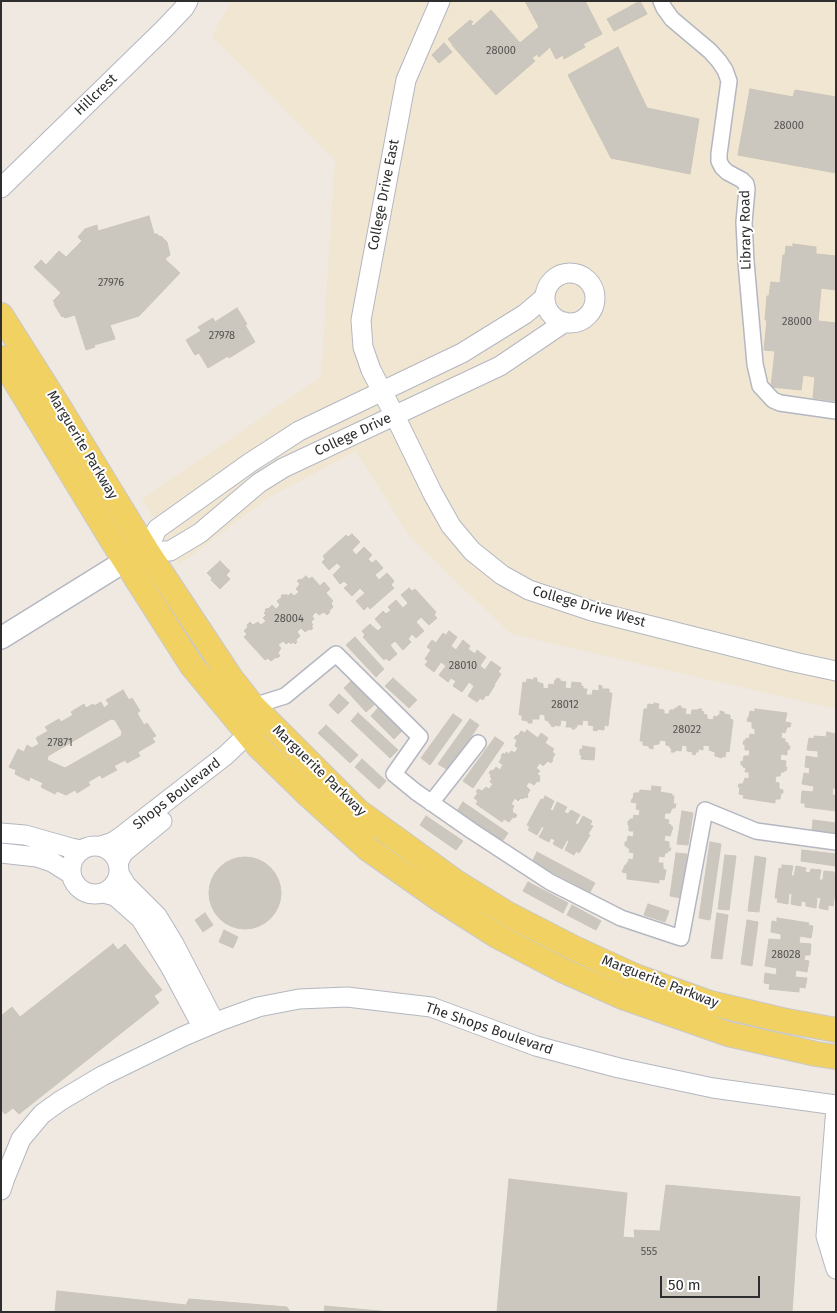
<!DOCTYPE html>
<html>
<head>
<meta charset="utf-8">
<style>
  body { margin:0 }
  #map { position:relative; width:837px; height:1313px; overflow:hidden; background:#efe9e1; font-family:"Fira Sans",sans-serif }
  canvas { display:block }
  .frame { position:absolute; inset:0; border:2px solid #2e2e2e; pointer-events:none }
  .scale { position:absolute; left:660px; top:1276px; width:100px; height:22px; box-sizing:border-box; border:2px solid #2e2e2e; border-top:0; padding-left:6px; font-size:15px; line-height:18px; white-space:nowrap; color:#2e2e2e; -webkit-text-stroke:4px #fff; paint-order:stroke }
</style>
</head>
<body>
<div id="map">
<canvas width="837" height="1313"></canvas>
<div class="frame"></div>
<div class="scale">50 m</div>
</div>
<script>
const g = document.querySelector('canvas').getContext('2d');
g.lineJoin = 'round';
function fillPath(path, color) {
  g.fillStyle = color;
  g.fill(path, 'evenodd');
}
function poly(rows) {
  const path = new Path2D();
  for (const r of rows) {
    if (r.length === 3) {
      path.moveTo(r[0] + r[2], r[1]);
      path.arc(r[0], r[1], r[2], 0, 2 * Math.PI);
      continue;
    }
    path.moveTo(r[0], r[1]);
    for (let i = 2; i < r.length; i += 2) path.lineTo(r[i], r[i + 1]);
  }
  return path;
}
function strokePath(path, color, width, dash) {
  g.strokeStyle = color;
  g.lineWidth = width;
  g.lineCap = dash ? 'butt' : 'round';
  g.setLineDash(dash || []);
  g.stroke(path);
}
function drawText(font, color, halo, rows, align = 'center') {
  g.font = font + ' "Fira Sans",sans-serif';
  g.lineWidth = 4;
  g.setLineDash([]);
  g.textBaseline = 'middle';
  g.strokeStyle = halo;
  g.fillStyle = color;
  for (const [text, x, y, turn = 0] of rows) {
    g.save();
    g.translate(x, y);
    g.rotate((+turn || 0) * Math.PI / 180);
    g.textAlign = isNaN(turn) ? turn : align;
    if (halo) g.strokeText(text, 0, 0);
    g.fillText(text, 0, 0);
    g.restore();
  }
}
fillPath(poly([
  [231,1,836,1,836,709,511,634,410,537,356,451,268,498,180,564,142,499,321,377,335,161,212,36]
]), '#f0e6d1');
const building = poly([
  [525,1,585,1,602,34,583,44,585,47,564,59,563,55,556,59,550,47,539,57,537,54,532,58,535,61,496,95,452,45,453,45,448,39,470,20,473,22,471,24,473,26,491,10,520,43,539,27,525,1],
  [640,1,647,14,614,31,607,19,640,1],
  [444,43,452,52,439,63,432,55,444,43],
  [618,47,647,108,699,119,690,174,611,158,568,75,618,47],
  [750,89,793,97,795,90,836,97,836,173,738,155,750,89],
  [149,216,154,234,157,234,160,237,161,236,167,242,170,255,165,259,180,273,139,316,110,325,115,339,94,345,95,347,86,350,75,315,65,318,63,316,62,317,54,304,55,303,53,301,61,293,34,267,41,260,46,265,59,251,66,257,82,241,78,237,85,229,97,225,98,231,149,216],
  [793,244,816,247,816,254,836,256,836,290,821,288,818,321,836,323,836,401,813,398,815,377,803,375,801,390,771,387,775,351,764,350,767,320,765,320,767,296,769,296,771,282,780,283,783,255,785,255,786,246,793,247,793,244],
  [237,308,247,324,245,325,255,342,229,358,228,356,208,368,199,353,195,355,186,340,201,331,198,327,213,318,215,322,237,308],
  [352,534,360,542,352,550,356,555,364,547,372,555,368,559,372,563,376,560,383,568,375,575,379,580,387,573,394,581,391,585,394,588,370,609,368,606,364,610,356,601,365,593,360,588,352,596,344,588,348,585,344,581,340,584,333,575,341,567,337,563,329,570,322,562,325,559,323,556,346,535,348,537,352,534],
  [220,561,230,571,226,575,230,579,220,589,211,580,212,578,207,573,220,561],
  [306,576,309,579,312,577,320,586,324,582,330,589,326,593,333,601,331,603,333,607,329,611,330,612,327,615,324,612,319,615,316,612,312,616,314,619,311,622,313,625,311,626,313,628,311,630,309,629,305,632,301,628,297,632,300,636,296,640,297,642,295,644,293,642,291,644,289,642,286,644,283,641,278,645,281,648,278,653,280,656,277,658,276,657,271,661,268,658,265,660,244,637,247,634,244,631,248,627,247,625,250,622,253,625,258,622,261,625,266,621,263,618,266,615,264,613,266,612,265,610,267,608,268,609,272,605,276,609,280,605,277,601,282,597,281,596,283,594,284,596,286,594,288,596,291,593,294,596,299,592,296,589,300,584,297,581,300,579,301,580,306,576],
  [409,588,412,591,415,589,436,612,434,615,437,618,429,625,421,617,416,622,424,631,416,638,412,634,408,639,411,642,403,650,395,641,390,645,397,654,389,661,386,658,384,660,363,637,365,635,362,631,370,624,378,631,382,627,375,619,383,611,386,614,391,610,388,607,396,600,403,608,408,603,401,595,409,588],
  [449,631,457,637,451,646,456,650,463,640,470,646,468,649,475,654,477,650,486,657,480,666,485,670,491,661,501,668,498,672,501,674,494,685,495,685,488,696,486,695,483,700,480,698,477,702,468,696,474,686,469,682,462,692,453,686,456,681,451,678,448,682,439,675,446,666,441,662,434,672,425,665,428,661,425,659,431,650,427,647,432,640,436,643,443,633,446,635,449,631],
  [355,637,384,669,376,677,346,645,355,637],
  [393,678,417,700,409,708,385,686,393,678],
  [534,678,537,678,537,682,543,684,543,688,548,689,549,684,554,685,555,680,556,680,557,678,560,679,560,681,566,682,565,688,571,689,572,682,581,683,581,686,583,686,583,689,587,689,586,695,592,695,593,690,599,691,599,685,602,686,602,689,609,689,609,693,612,693,608,726,604,725,604,730,597,729,597,731,593,730,594,726,588,725,589,721,583,720,582,725,577,724,577,727,575,727,575,729,572,729,572,727,566,727,567,721,561,720,560,726,555,725,554,727,551,726,551,724,549,723,549,721,545,720,545,715,539,714,539,719,532,719,532,723,528,723,528,721,522,720,522,715,519,715,523,682,526,683,527,679,533,680,534,678],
  [352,680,374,705,366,712,344,688,352,680],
  [123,690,129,700,132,698,140,711,137,713,144,725,147,723,156,736,152,738,155,742,138,752,140,756,127,763,125,760,114,766,117,770,102,778,100,775,88,782,90,785,77,793,75,790,66,795,57,791,55,794,41,787,43,783,30,777,29,781,15,774,16,770,9,767,18,749,24,752,27,745,32,748,39,744,36,738,48,731,45,727,59,719,61,722,73,715,71,712,84,704,86,708,93,704,94,706,101,702,104,708,109,704,106,700,123,690],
  [111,719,115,720,122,732,121,736,65,768,47,760,48,756,111,719],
  [339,694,349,703,338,714,329,705,339,694],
  [654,703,659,704,658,709,664,710,664,714,669,714,670,710,674,710,675,708,678,708,678,706,681,706,681,708,686,709,685,714,691,715,692,710,698,710,698,709,702,709,701,711,704,712,703,714,707,715,707,719,713,720,714,716,718,717,718,715,720,715,720,711,724,712,724,714,730,715,730,719,733,720,729,752,726,751,725,757,722,756,722,758,715,756,715,752,709,750,710,746,703,745,703,750,698,749,698,752,696,752,695,755,692,754,693,752,687,751,687,746,682,745,681,751,675,750,675,752,671,752,672,749,670,748,670,746,666,745,666,741,660,740,659,744,653,745,653,749,649,748,649,746,643,745,643,741,640,741,644,709,647,709,648,704,654,705,654,703],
  [378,708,402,731,394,739,371,716,378,708],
  [755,709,787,713,785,722,791,723,790,727,787,727,785,733,782,732,781,738,785,739,785,742,788,743,788,746,790,746,789,750,787,749,787,755,781,754,780,760,786,761,785,767,787,767,786,771,784,770,784,772,781,772,780,776,776,776,775,782,779,783,779,789,783,790,783,793,781,793,780,799,775,799,775,803,743,798,744,795,739,794,740,787,738,787,739,784,743,784,745,778,749,779,749,772,745,772,746,768,743,767,743,765,741,765,741,761,743,762,744,756,749,756,750,750,745,750,745,745,743,744,744,740,746,741,746,738,749,739,750,734,755,735,755,729,752,728,752,722,747,721,748,717,749,717,750,711,755,712,755,709],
  [358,713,398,750,390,758,351,721,358,713],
  [453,714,462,720,430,765,421,758,453,714],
  [470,719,479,725,448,770,438,764,470,719],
  [326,725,358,755,350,763,318,733,326,725],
  [527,730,538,738,541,733,548,738,545,743,554,749,552,752,555,754,552,759,553,760,551,763,548,761,543,766,540,763,536,768,540,771,537,774,540,776,539,778,540,779,539,782,537,781,534,785,529,782,526,786,530,790,527,795,528,796,527,798,525,797,523,799,521,798,518,801,515,798,511,804,514,806,512,810,513,811,512,812,517,815,515,818,513,817,509,822,504,819,502,822,476,804,478,801,474,798,478,793,476,792,478,789,482,791,486,787,489,789,493,784,490,782,492,778,490,777,491,775,489,773,491,770,493,771,496,767,500,770,503,765,499,762,502,757,501,756,503,753,505,755,506,752,509,754,511,751,515,753,518,748,515,746,517,740,514,738,517,735,518,736,521,731,525,733,527,730],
  [827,732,835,734,834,738,836,739,836,788,833,788,832,795,836,795,836,811,805,807,805,803,801,803,802,791,813,792,814,786,802,784,804,773,809,774,810,768,805,767,806,756,818,758,818,751,807,750,809,738,814,739,814,736,826,737,827,732],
  [495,737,504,743,473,788,463,781,495,737],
  [583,746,595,748,594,760,581,759,582,755,580,755,580,749,582,750,583,746],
  [362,759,386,781,379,789,355,767,362,759],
  [652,786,661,787,660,792,672,794,672,796,674,796,673,804,676,804,675,808,672,808,670,813,665,813,664,819,669,820,668,824,671,825,671,827,673,827,670,836,665,835,664,841,669,842,669,848,671,848,670,851,668,851,667,853,665,853,664,857,659,856,658,863,663,863,663,869,666,870,664,880,659,879,659,883,627,879,627,873,622,872,625,865,627,865,627,862,628,863,629,859,633,860,634,853,629,852,630,848,627,848,627,846,625,846,625,842,627,842,628,836,633,837,634,831,629,831,629,825,628,825,628,821,630,821,630,819,633,819,634,815,639,816,640,810,636,809,637,803,631,802,632,799,633,799,634,793,639,793,640,790,651,791,652,786],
  [545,796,554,801,550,810,553,811,557,802,567,807,564,812,568,814,571,810,580,815,575,823,578,825,583,816,592,821,590,825,593,826,588,834,590,835,579,853,576,851,574,855,565,850,569,841,567,840,562,849,553,844,555,840,551,838,549,842,539,837,544,828,542,826,537,835,528,830,530,827,527,825,541,799,543,800,545,796],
  [463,802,508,833,502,842,457,811,463,802],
  [682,811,693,813,688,845,677,844,682,811],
  [426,816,463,841,456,850,420,825,426,816],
  [813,820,836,823,836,834,812,831,813,820],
  [710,842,721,844,710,920,699,918,710,842],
  [802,850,836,854,836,866,801,861,802,850],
  [537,852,595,883,590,892,532,862,537,852],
  [676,853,687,854,681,898,670,896,676,853],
  [725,855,736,856,729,910,718,909,725,855],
  [755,856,766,858,759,912,748,911,755,856],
  [245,893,36],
  [782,865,793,866,791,876,794,876,796,866,806,868,805,872,810,873,811,869,821,870,819,880,823,880,824,871,834,872,836,886,833,906,828,905,828,910,819,908,821,898,817,897,816,908,806,906,806,902,801,901,801,906,791,904,792,894,789,893,788,904,777,902,778,898,775,898,779,868,782,869,782,865],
  [528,882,568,903,563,913,523,891,528,882],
  [648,904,669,911,665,922,644,915,648,904],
  [572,905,601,921,596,930,567,915,572,905],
  [205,913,213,925,203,932,195,920,205,913],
  [717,913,728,915,722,959,711,958,717,913],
  [777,918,809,923,808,925,813,926,811,938,800,936,799,943,811,944,810,955,805,955,804,960,809,961,807,972,796,970,795,977,807,978,805,988,799,987,799,992,769,989,770,984,764,983,765,973,776,975,777,968,765,966,769,939,781,940,781,934,771,932,772,921,777,922,777,918],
  [747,920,758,922,752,966,741,964,747,920],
  [224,930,238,937,233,948,219,942,224,930],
  [113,944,118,950,125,944,162,990,154,996,159,1003,19,1114,13,1108,5,1114,1,1109,1,1032,3,1030,1,1028,1,1016,12,1007,20,1017,113,944],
  [509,1179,627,1193,623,1237,635,1238,634,1230,660,1231,666,1185,800,1197,792,1312,497,1312,509,1179],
  [57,1291,186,1305,189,1299,287,1307,290,1312,55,1312,57,1291],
  [325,1306,390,1312,324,1312,325,1306]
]);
fillPath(building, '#cbc7bf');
strokePath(building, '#cbc5ba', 1);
const minor = poly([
  [661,1,664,8,672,19,710,51,719,61,725,70,729,81,719,154,719,161,722,167,727,172,742,180,746,184,747,189,744,222,746,262,755,364,760,386,773,400,780,403,836,411],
  [253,706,285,696,336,654,420,737,394,774,416,792,472,831,550,882,621,918,681,938,705,810,756,831,836,842],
  [431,803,478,743]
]);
const tertiary = poly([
  [440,1,406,80,361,320,363,347,371,370,395,416,433,494,451,526,472,551,502,575,529,590,592,611,794,662,836,671],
  [1,188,164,29,184,8,188,1],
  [570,298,25],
  [545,297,525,314,462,353,299,431,276,446,251,462,157,529,147,551,170,551,200,533,259,483,283,468,500,366,565,322],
  [1,833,25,835,71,848,82,850],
  [95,870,24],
  [101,846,113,842,123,835,226,755,248,734],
  [1,853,37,857,52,862,71,874],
  [118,863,123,853,162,821],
  [120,875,126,885,157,916,174,944,215,1023],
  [104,893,115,896,141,919,171,968,203,1028],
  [836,1107,826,1236,836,1269],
  [1,1190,5,1178,21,1139,42,1114,60,1101,102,1076,184,1036,222,1020,258,1007,299,999,347,997,431,1007,536,1046,619,1068,713,1088,836,1105]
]);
const secondary = poly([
  [1,638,125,561,140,554]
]);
const primary = poly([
  [1,315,56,402,147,551,231,678,253,706,358,811,456,882,508,914,574,948,635,976,710,1003,782,1020,836,1030],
  [1,358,113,542,192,666,258,746,305,792,368,849,442,901,497,936,562,970,625,998,728,1034,816,1054,836,1057]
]);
strokePath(minor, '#b4b7c1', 18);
strokePath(tertiary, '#b4b7c1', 21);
strokePath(secondary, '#b4b7c1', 24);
strokePath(primary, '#c9c9c9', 26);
strokePath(minor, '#fff', 15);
strokePath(tertiary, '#fff', 19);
strokePath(secondary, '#fff', 21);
strokePath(primary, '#f2d163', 24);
drawText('11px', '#555452', null, [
  ["28000",501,51],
  ["28000",789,126],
  ["27976",111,283],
  ["28000",797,322],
  ["27978",222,336],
  ["28004",289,619],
  ["28010",463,666],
  ["28012",565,705],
  ["28022",687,730],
  ["27871",60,743],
  ["28028",786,955],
  ["555",649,1252]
]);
drawText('14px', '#2e2e2e', '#fff', [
  ["Hillcrest",96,95,-44],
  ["College Drive East",384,195,-79],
  ["Library Road",746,230,-91],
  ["College Drive",353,435,-25],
  ["Marguerite Parkway",82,445,59],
  ["College Drive West",589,607,16],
  ["Marguerite Parkway",319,771,44],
  ["Shops Boulevard",177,794,-38],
  ["Marguerite Parkway",660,982,21],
  ["The Shops Boulevard",489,1029,19]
]);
</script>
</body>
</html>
